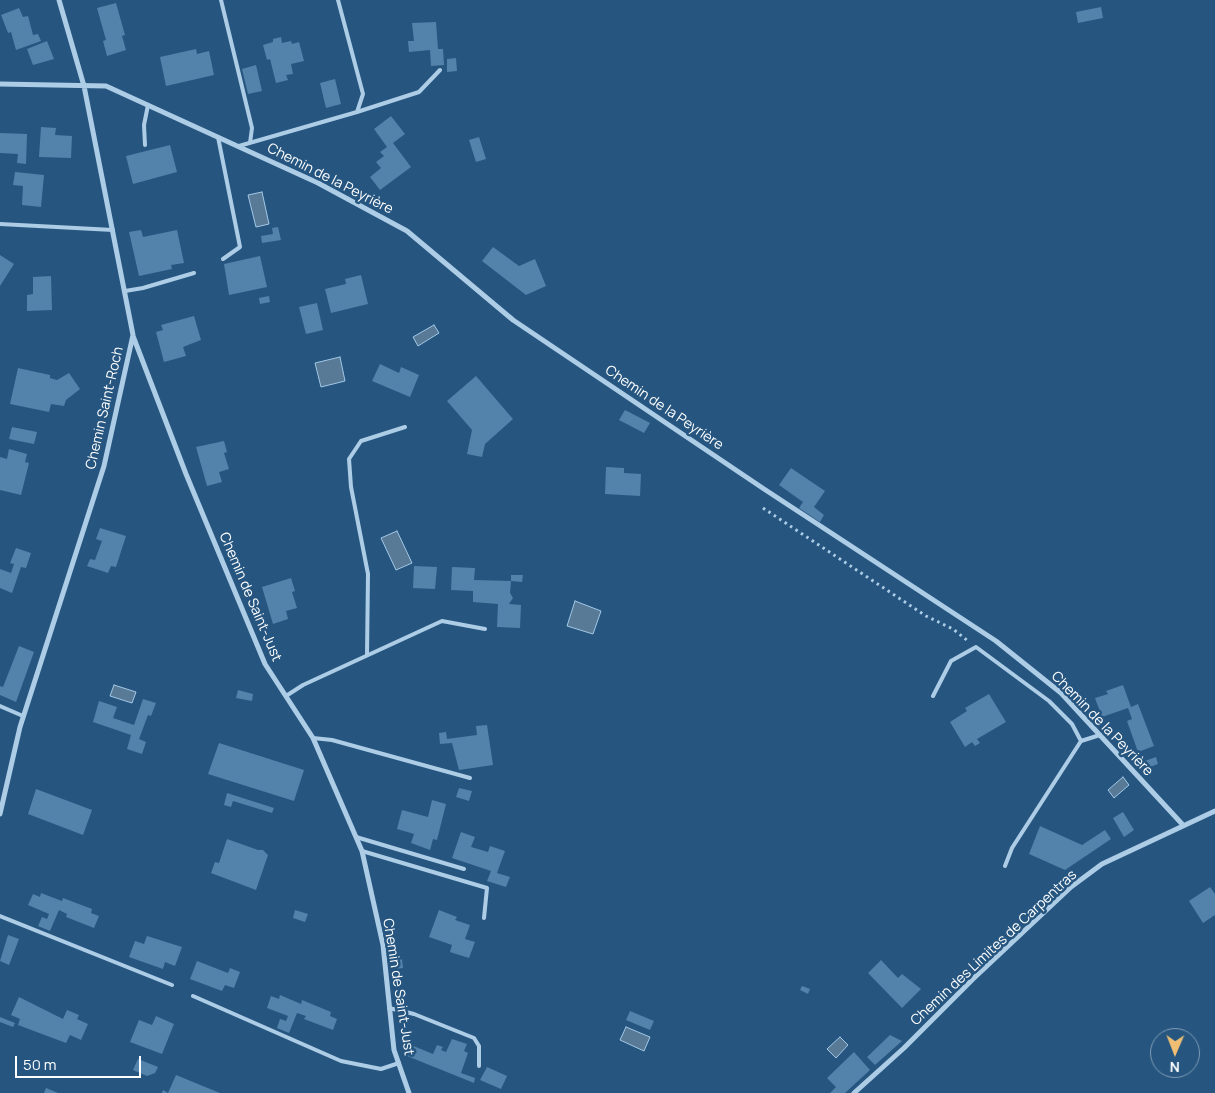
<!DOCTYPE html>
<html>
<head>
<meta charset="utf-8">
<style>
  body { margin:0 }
  #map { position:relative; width:1215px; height:1093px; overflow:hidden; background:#265680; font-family:Manrope,sans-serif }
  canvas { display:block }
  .north { position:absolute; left:1150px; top:1028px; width:50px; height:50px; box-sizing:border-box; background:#265680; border:1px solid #7d9ab3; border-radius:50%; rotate:181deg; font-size:14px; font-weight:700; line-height:20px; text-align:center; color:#fff }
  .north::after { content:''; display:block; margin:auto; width:18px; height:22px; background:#efbe72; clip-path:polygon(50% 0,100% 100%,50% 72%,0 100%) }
  .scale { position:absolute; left:15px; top:1056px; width:126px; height:22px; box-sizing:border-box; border:2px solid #fff; border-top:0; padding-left:6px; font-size:15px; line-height:18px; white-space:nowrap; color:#fff; -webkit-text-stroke:4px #265680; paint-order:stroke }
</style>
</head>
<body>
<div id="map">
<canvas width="1215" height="1093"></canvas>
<div class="north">N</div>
<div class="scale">50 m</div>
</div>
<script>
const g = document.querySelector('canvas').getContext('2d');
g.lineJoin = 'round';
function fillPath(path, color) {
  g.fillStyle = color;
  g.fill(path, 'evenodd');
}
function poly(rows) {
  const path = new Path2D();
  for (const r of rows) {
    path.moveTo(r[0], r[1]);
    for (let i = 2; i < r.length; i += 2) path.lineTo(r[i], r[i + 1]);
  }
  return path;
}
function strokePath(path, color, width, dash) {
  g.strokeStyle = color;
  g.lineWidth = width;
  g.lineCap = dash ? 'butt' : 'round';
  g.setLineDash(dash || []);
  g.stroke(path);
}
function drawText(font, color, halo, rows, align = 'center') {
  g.font = font + ' Manrope,sans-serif';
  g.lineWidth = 5;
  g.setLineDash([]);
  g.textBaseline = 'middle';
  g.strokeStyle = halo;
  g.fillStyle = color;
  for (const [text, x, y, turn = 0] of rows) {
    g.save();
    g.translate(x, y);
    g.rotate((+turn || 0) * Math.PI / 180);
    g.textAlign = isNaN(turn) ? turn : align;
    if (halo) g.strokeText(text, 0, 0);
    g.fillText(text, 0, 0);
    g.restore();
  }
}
const water = poly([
  [262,192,269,224,256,227,248,195,262,192],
  [434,325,439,333,418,346,413,337,434,325],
  [340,357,345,381,321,387,315,363,340,357],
  [397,531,412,563,396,570,381,538,397,531],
  [575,601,601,611,593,634,567,626,575,601],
  [114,685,136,692,132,703,110,696,114,685],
  [1123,777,1129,785,1114,798,1108,790,1123,777],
  [626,1027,650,1037,644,1051,620,1040,626,1027],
  [840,1037,848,1045,836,1058,827,1049,840,1037]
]);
fillPath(water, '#587a97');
strokePath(water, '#a2c8e6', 1);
fillPath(poly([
  [116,3,125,35,122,36,126,50,107,56,103,41,106,40,97,8],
  [1101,7,1103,18,1078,23,1076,12],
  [19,8,23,17,28,16,33,35,38,34,41,41,16,50,11,32,8,33,1,15],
  [436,22,438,49,443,49,444,65,431,66,430,50,409,52,408,41,414,41,412,23],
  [281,37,282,43,291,41,292,44,299,42,304,61,291,64,293,74,286,75,288,80,276,83,270,59,267,60,263,45,273,42,273,39],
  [47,41,54,59,33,65,27,49],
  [196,49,197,54,209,51,214,75,166,86,160,57],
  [456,58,457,71,447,72,447,59],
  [256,65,262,91,248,94,242,69],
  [335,79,341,104,326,108,320,83],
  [391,116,405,134,393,143,411,167,380,190,370,177,381,168,376,162,384,156,380,152,387,147,374,129],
  [41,127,56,128,55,135,72,136,71,158,39,157],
  [0,133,27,134,26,164,17,163,18,154,0,153],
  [479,137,486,159,476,162,469,140],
  [170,145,177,172,133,184,126,156],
  [15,172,44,175,41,207,22,205,23,186,13,185],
  [278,227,281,240,262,243,261,236,273,234,272,228],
  [141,230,143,237,177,230,184,263,171,265,172,269,139,276,129,232],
  [493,247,519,266,535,259,546,286,526,295,482,261],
  [0,255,14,264,0,286],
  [260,256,267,287,229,295,224,264],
  [361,275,368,304,331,313,325,289,346,284,345,279],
  [51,276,52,310,27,311,27,295,33,294,33,277],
  [269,296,270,302,260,304,259,298],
  [317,303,323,330,306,334,299,307],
  [194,316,201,340,183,347,186,356,164,362,156,332,163,330,161,325],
  [380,364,399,373,401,367,419,375,410,397,372,381],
  [18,368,50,375,50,378,57,380,69,373,80,389,66,400,64,406,51,404,49,412,10,404],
  [476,376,513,419,485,444,482,457,467,454,472,430,447,401],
  [625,410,650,423,644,433,619,420],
  [12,427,37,432,34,444,9,439],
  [224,441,227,452,224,453,229,469,219,472,222,482,207,486,196,447],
  [9,449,27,454,25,462,29,463,21,495,0,490,0,457,7,459],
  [606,467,624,468,624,473,641,474,640,496,605,494],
  [791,468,825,491,814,507,824,515,820,522,799,508,803,502,779,485],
  [100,528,126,536,116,567,111,566,108,573,87,566,90,559,95,560,102,541,96,539],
  [16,548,31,553,26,568,21,567,12,593,0,588,0,569,11,573,14,564,10,563],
  [414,566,437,567,435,589,413,588],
  [452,567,475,568,474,580,511,581,510,593,513,598,509,604,521,605,520,628,497,627,498,604,473,602,473,591,451,590],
  [511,575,523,575,522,582,511,581],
  [291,578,295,591,292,592,297,608,286,611,288,619,273,624,262,587],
  [19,646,34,652,16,702,0,695,0,686,3,687],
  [1123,685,1131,707,1138,704,1154,746,1138,752,1127,721,1132,719,1128,708,1102,717,1095,698,1108,694,1106,691],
  [238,690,253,694,252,701,236,698],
  [989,694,1006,722,977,739,980,743,975,746,972,742,965,747,950,722,967,711,965,708],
  [143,699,156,703,151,716,148,715,139,739,146,742,142,754,127,749,131,735,93,722,99,701,117,707,113,718,134,725],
  [487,725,493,765,459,770,452,743,440,744,439,733,446,732,447,739,477,735,476,726],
  [219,743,304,770,294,801,208,774],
  [1156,757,1158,764,1145,769,1142,762],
  [459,788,472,791,469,801,456,797],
  [36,789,92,810,83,835,28,814],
  [227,793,274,808,272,813,233,801,231,807,224,805],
  [432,800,446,804,437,840,433,839,430,850,411,843,414,834,397,829,402,810,428,817],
  [1123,812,1134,830,1124,837,1113,818],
  [1040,826,1082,845,1105,830,1111,839,1065,870,1029,854],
  [461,832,475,837,471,847,488,852,490,846,505,851,497,873,510,877,506,887,487,881,491,871,452,858],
  [227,839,258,850,263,850,268,855,256,890,211,873,215,862,219,863],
  [1210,887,1215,894,1215,915,1203,923,1189,901],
  [41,893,62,901,63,898,92,909,91,913,99,916,94,928,66,917,67,914,59,910,50,931,38,926,42,917,47,919,49,914,28,905,33,894,40,897],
  [295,910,308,914,305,922,293,918],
  [439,910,457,917,455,920,470,925,465,939,475,942,469,958,450,952,452,945,429,937],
  [8,935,19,939,9,965,0,961],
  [147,936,182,947,175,966,165,962,163,969,129,957,135,941,144,944],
  [402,959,403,968,396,969,395,960],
  [881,960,898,978,902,974,921,989,902,1008,868,973],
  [197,961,228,973,230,968,240,972,234,988,225,985,222,991,190,979],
  [802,986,810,989,808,994,800,990],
  [280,995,301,1004,302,1000,331,1012,330,1016,337,1019,333,1030,304,1019,306,1016,297,1013,289,1033,277,1028,280,1019,286,1021,288,1016,267,1008,271,996,279,999],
  [19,997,63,1019,67,1010,79,1015,77,1019,88,1024,81,1040,70,1035,66,1043,18,1025,20,1019,11,1015],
  [630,1011,654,1021,650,1030,626,1020],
  [156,1016,174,1024,162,1054,130,1042,139,1020,152,1025],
  [0,1017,15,1023,13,1027,0,1022],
  [890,1035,902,1041,875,1065,867,1057],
  [452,1039,467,1044,464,1051,468,1053,461,1073,475,1078,474,1083,407,1056,411,1045,433,1054,437,1045,443,1047,441,1050,446,1052],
  [854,1052,870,1070,845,1093,830,1093,836,1087,827,1078],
  [138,1059,158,1067,155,1073,147,1076,133,1070],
  [487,1067,507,1076,501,1089,480,1080],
  [176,1075,220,1093,162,1093,163,1090,168,1093],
  [46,1088,58,1093,44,1093]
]), '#5382aa');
strokePath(poly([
  [763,508,926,616,953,629,968,641]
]), '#adcce6', 3, [2.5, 4]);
strokePath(poly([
  [221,0,252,128,250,143],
  [357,112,419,92,440,70],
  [218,137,240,247,223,259],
  [145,145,144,125,148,105],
  [239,146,357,112,363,94,338,0],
  [0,224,113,230],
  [125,291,143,288,194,273],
  [367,655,368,574,351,487,349,459,361,441,405,427],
  [286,696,303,685,442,621,485,629],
  [933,696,951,661,976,647,1049,701,1072,724,1081,741],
  [0,706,23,716],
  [313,738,332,740,470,778],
  [356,837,464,869],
  [362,851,487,888,484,918],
  [1005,866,1012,848,1081,741,1100,735],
  [0,916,172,985],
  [193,996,341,1061,381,1069,399,1063],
  [389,1008,414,1014,474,1038,479,1046,479,1066]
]), '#adcce6', 4);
strokePath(poly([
  [0,84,106,86,318,183,407,231,513,320,764,489,996,641,1061,693,1183,825],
  [133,336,186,474,265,664,313,738,362,851,383,945,394,1050,409,1093],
  [0,814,20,727,104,466,133,335,84,86,59,0],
  [854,1093,904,1048,973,979,1071,887,1102,864,1215,811]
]), '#adcce6', 5);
drawText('14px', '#fff', '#265680', [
  ["Chemin de la Peyrière",330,179,27],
  ["Chemin Saint-Roch",105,408,-77],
  ["Chemin de la Peyrière",664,408,34],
  ["Chemin de Saint-Just",250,597,67],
  ["Chemin de la Peyrière",1102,724,46],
  ["Chemin des Limites de Carpentras",994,948,-43],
  ["Chemin de Saint-Just",398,987,81]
]);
</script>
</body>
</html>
